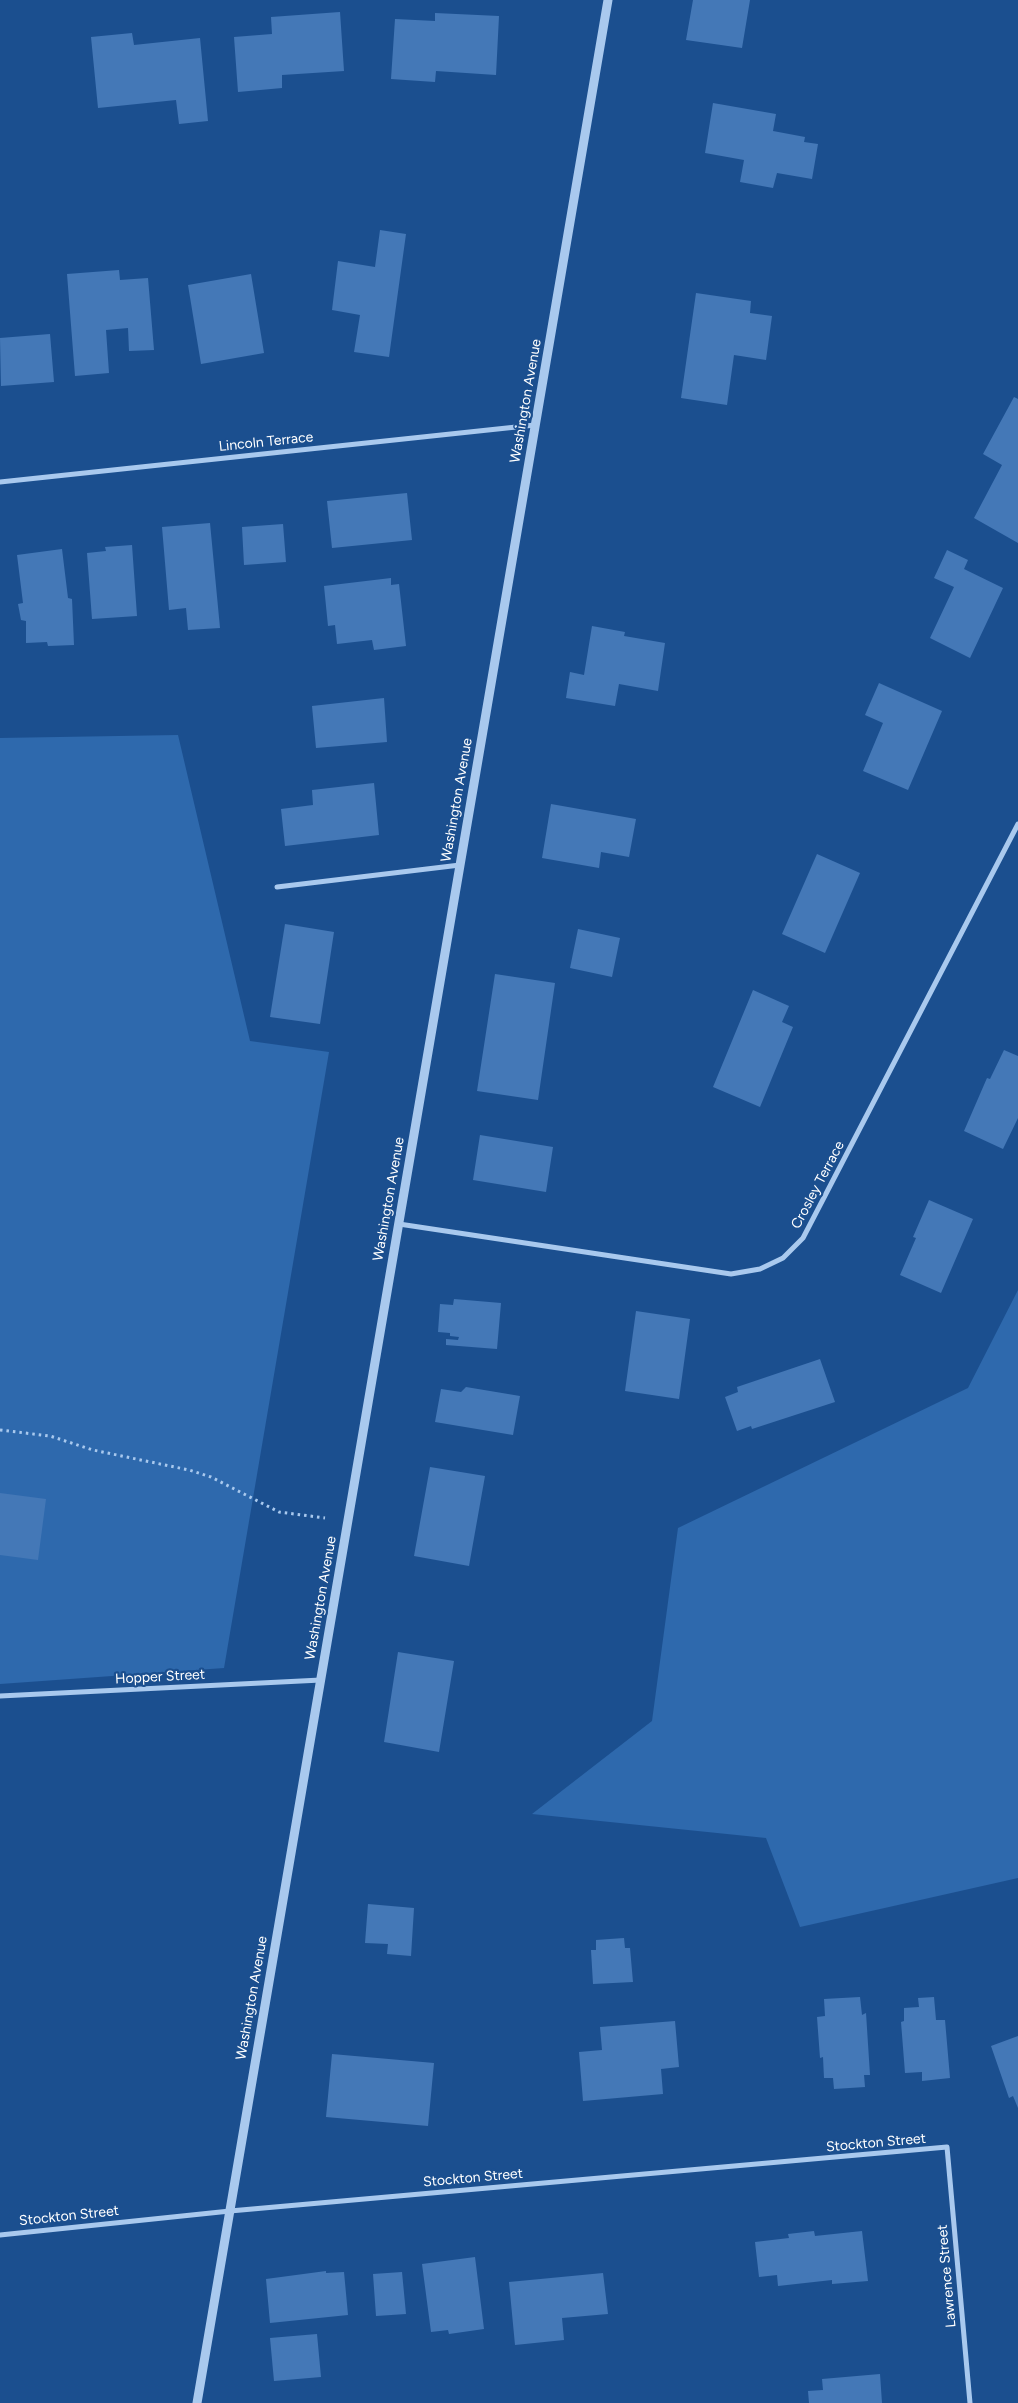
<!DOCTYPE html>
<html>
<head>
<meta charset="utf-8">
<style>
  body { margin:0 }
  canvas { display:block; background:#1b4f8f }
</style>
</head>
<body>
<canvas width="1018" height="2403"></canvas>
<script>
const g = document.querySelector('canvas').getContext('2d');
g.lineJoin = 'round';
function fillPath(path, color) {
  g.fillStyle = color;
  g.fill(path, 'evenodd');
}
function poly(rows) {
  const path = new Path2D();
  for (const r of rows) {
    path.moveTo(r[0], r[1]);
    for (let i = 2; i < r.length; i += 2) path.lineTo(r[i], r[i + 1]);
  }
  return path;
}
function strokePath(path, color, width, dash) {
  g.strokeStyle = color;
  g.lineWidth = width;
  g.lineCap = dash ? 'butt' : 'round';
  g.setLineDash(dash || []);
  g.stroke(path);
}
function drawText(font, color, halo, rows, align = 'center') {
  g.font = font + ' Figtree,sans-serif';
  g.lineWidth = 4.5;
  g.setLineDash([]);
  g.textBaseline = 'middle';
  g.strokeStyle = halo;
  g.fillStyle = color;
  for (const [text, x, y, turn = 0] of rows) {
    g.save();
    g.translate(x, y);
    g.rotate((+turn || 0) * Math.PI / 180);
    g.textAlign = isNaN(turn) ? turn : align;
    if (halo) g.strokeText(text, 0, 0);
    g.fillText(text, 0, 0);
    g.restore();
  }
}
fillPath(poly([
  [178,735,250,1041,329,1052,224,1668,0,1684,0,738],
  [1018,1290,1018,1878,800,1927,766,1838,532,1814,652,1721,678,1528,968,1388]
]), '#2e69ad');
fillPath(poly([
  [693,0,750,0,742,48,686,40],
  [340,12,344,71,282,75,282,88,238,92,234,37,272,34,271,17],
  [435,13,499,16,496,75,436,71,435,82,391,79,395,19,435,21],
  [132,33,134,45,200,38,208,121,179,124,176,100,98,108,91,37],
  [713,103,776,114,773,131,805,137,804,142,818,144,812,179,777,173,773,188,740,182,744,160,705,153],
  [380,230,406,234,389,357,354,352,360,315,332,310,338,261,375,267],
  [119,270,120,280,148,278,154,350,129,351,128,328,106,330,109,373,75,376,67,274],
  [251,274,264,353,201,364,188,285],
  [696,293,751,301,750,313,772,316,766,360,734,355,727,405,681,398],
  [50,334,54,382,1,386,0,338],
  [1014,397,1018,399,1018,543,974,518,1002,465,983,454],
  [407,493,412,540,332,548,327,501],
  [210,523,220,628,188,630,186,608,169,610,162,527],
  [283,524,286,562,244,565,242,527],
  [132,545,137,616,92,619,87,553,106,551,105,547],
  [62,549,68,598,72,599,74,645,48,646,47,642,26,643,26,621,21,620,18,604,23,603,17,555],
  [947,550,968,560,964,569,1003,588,970,658,930,638,954,587,934,578],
  [391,578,391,585,399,584,406,646,374,650,372,640,337,644,335,625,328,626,324,586],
  [592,626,625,632,624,636,665,643,658,691,619,684,615,706,566,698,570,672,584,675],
  [879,683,942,711,908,790,863,771,883,723,865,715],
  [384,698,387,742,316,748,312,706],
  [374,783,379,835,285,846,281,809,313,805,312,790],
  [551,804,636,819,629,857,601,852,599,868,542,858],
  [817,854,860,873,825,953,782,934],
  [285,924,334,932,320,1024,270,1017],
  [578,929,620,938,612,977,570,968],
  [495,974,555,983,538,1100,477,1091],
  [753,990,789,1006,782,1022,793,1027,760,1107,713,1087],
  [1004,1050,1018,1056,1018,1118,1003,1149,964,1131,987,1078,990,1079],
  [480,1135,553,1147,546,1192,473,1180],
  [929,1200,973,1219,941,1293,900,1275,916,1238,913,1237],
  [454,1299,501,1303,497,1349,446,1345,446,1339,458,1340,459,1337,450,1336,450,1333,438,1332,440,1304,453,1305],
  [636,1311,690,1319,679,1399,625,1391],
  [820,1359,835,1402,752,1429,751,1426,737,1431,725,1397,738,1392,737,1387],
  [466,1387,520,1396,513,1435,435,1422,441,1389,461,1392],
  [430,1467,485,1476,469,1566,414,1556],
  [0,1493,46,1499,38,1560,0,1555],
  [398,1652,454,1661,439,1752,384,1742],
  [368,1904,414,1908,411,1956,387,1954,388,1944,365,1943],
  [624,1938,625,1948,630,1948,633,1982,593,1984,591,1950,596,1950,596,1940],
  [860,1997,862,2015,866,2013,870,2075,864,2075,865,2087,834,2089,833,2078,824,2078,823,2057,820,2058,817,2017,825,2016,824,1999],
  [934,1997,936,2020,945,2020,950,2078,922,2081,922,2072,905,2073,901,2022,904,2021,904,2008,919,2007,918,1998],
  [675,2021,679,2067,661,2069,663,2094,583,2101,579,2052,602,2050,600,2027],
  [1018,2036,1018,2108,1013,2096,1009,2098,991,2046],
  [332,2054,434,2063,428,2126,326,2117],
  [814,2231,815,2236,862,2231,868,2281,832,2284,832,2280,778,2286,777,2275,759,2277,755,2242,789,2238,788,2234],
  [475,2257,484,2329,449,2334,448,2330,431,2332,422,2264],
  [326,2271,326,2273,344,2272,348,2315,270,2323,266,2279],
  [402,2272,406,2314,376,2316,373,2274],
  [603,2273,608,2314,562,2318,564,2340,515,2345,509,2282],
  [317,2334,321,2377,274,2381,270,2338],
  [880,2374,882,2403,809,2403,808,2391,823,2390,822,2379]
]), '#4478b7');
strokePath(poly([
  [0,1430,50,1436,93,1450,189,1470,211,1477,279,1512,325,1518]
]), '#a9c9ee', 3, [2.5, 4]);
strokePath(poly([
  [0,482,535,425],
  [277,887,460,865],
  [399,1224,731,1274,760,1269,783,1258,803,1238,1018,824],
  [0,1696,321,1680],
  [0,2235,230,2211,947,2147,970,2403]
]), '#a9c9ee', 5);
strokePath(poly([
  [197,2403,608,0]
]), '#a9c9ee', 9);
drawText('14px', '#fff', '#1b4f8f', [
  ["Washington Avenue",526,401,-80],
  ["Lincoln Terrace",266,442,-6],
  ["Washington Avenue",457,800,-80],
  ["Crosley Terrace",818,1185,-62],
  ["Washington Avenue",389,1199,-80],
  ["Washington Avenue",321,1598,-80],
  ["Hopper Street",160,1677,-3],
  ["Washington Avenue",252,1998,-80],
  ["Stockton Street",876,2143,-5],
  ["Stockton Street",473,2178,-5],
  ["Stockton Street",69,2216,-6],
  ["Lawrence Street",947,2276,-95]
]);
</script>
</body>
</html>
